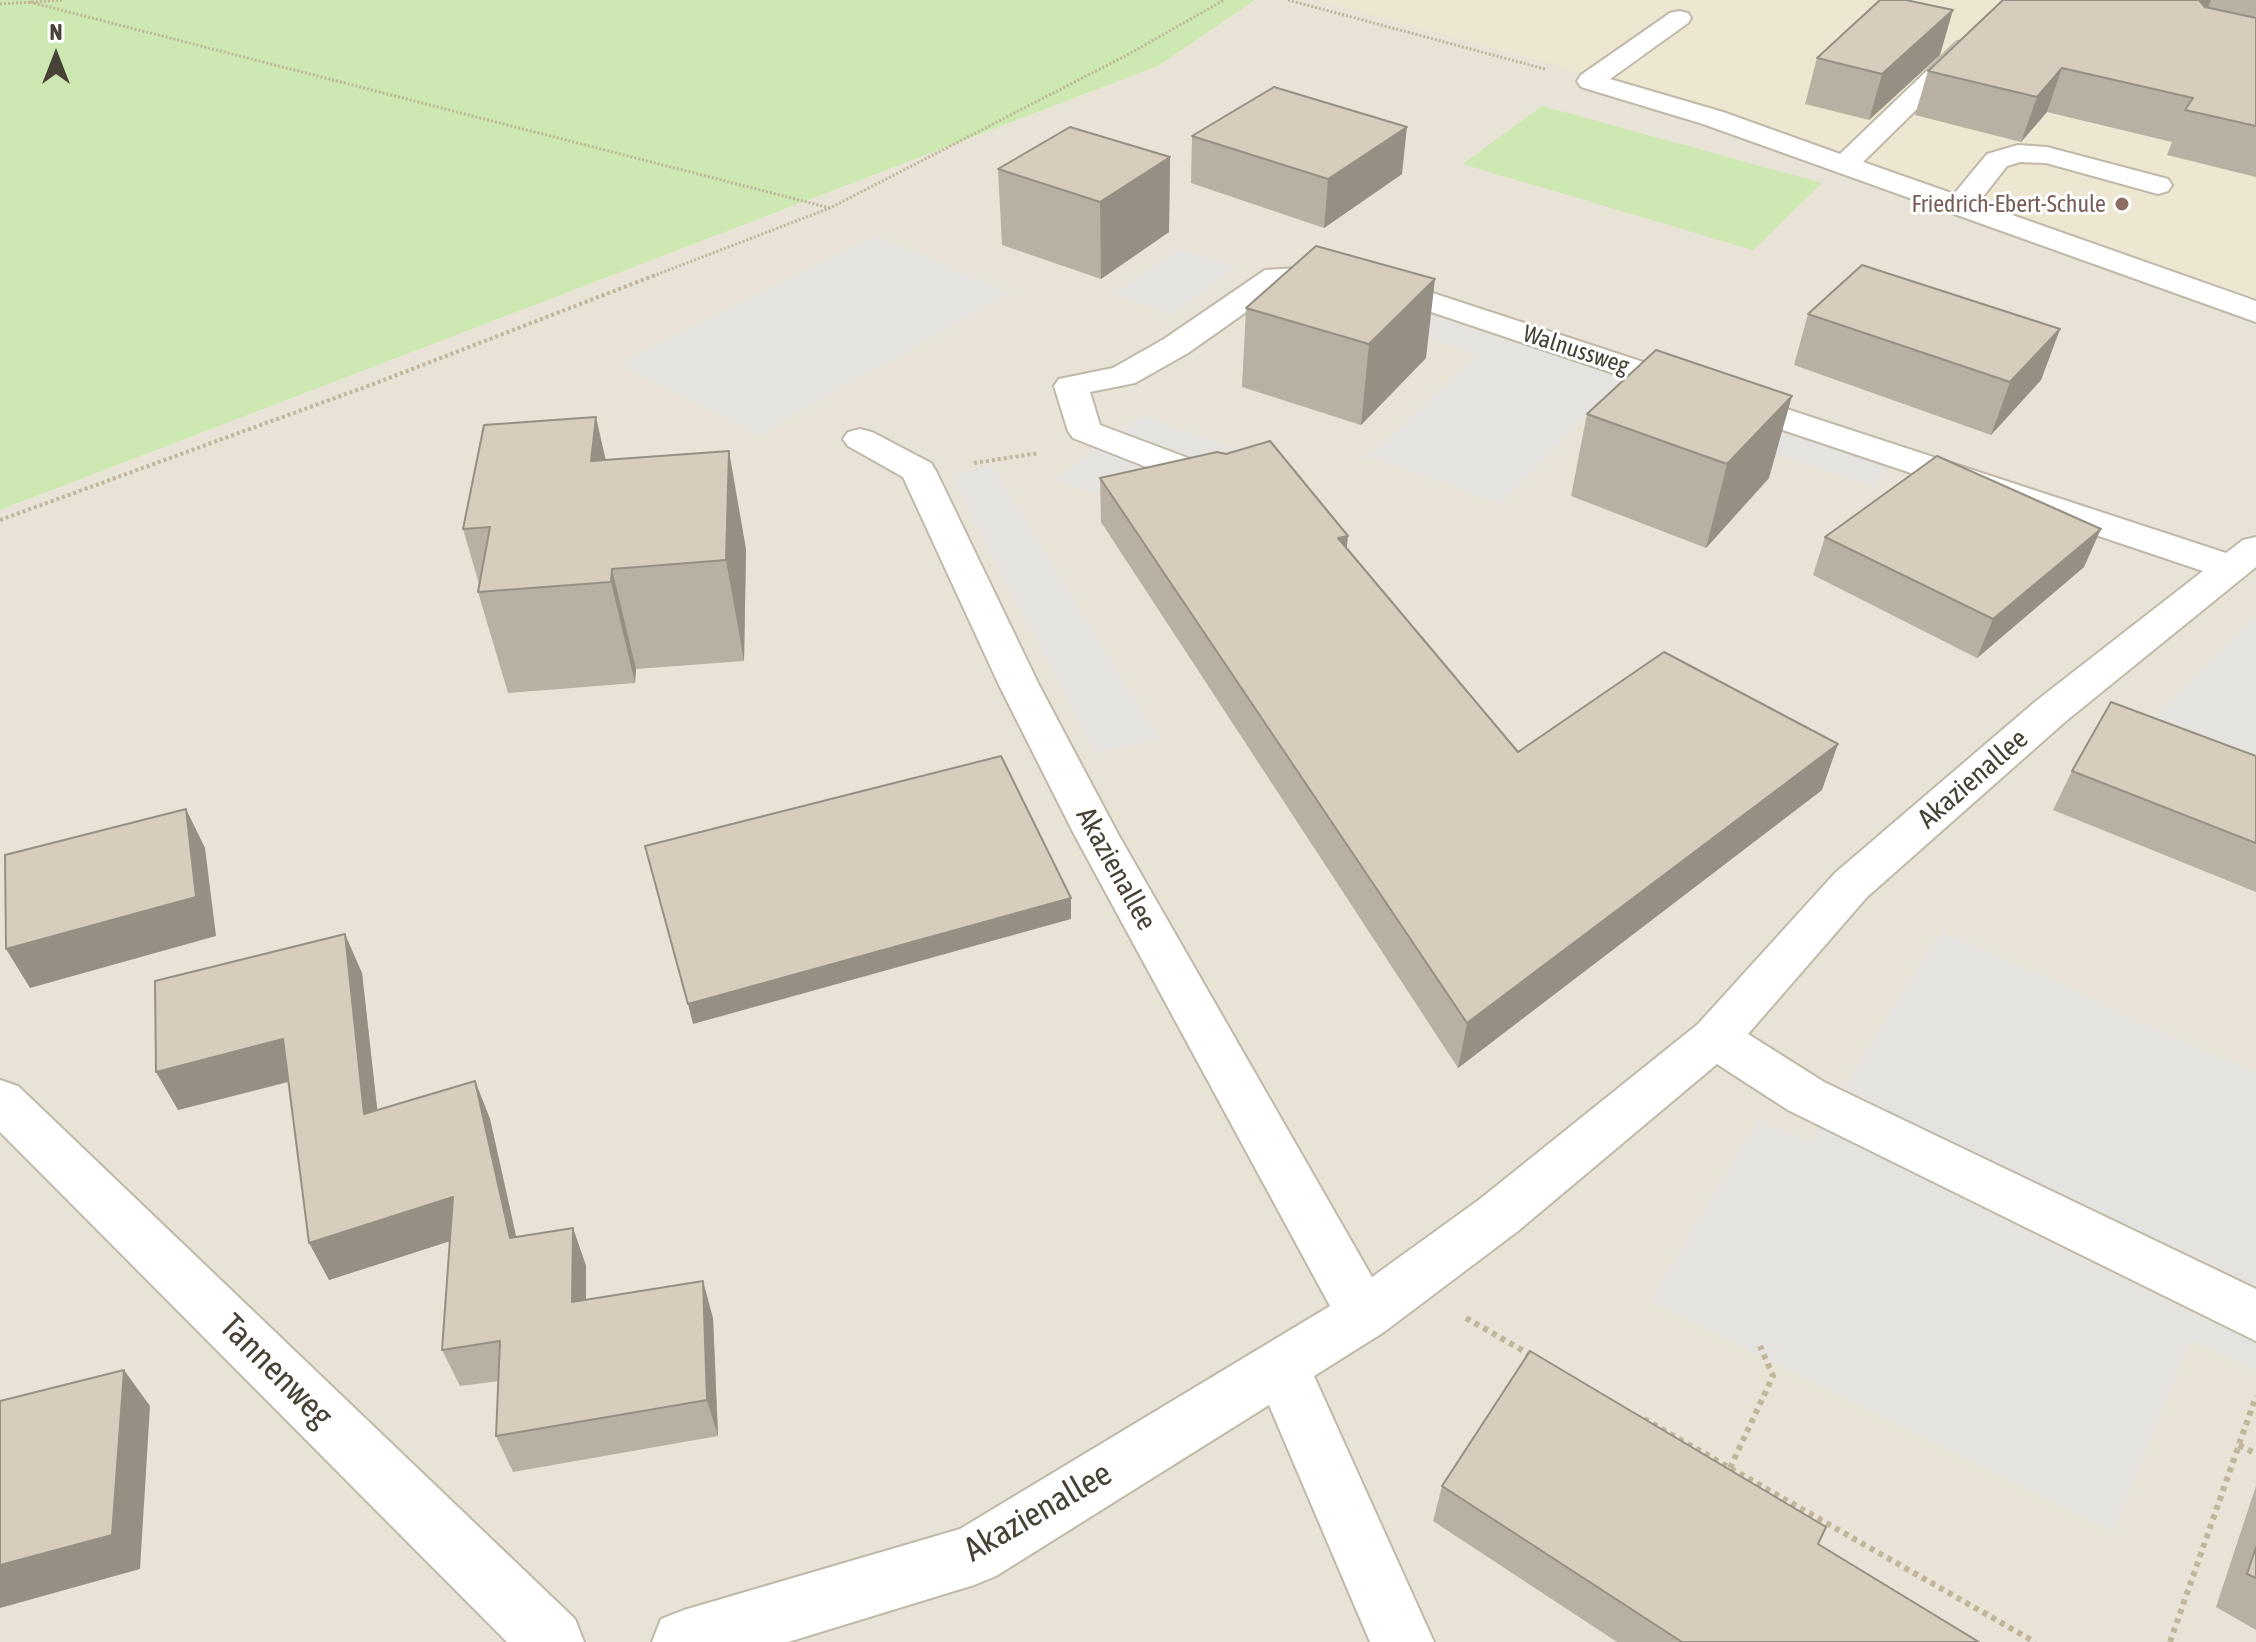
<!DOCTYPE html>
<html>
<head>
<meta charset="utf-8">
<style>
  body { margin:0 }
  #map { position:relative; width:2256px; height:1642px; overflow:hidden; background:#f4f1e8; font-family:"Asap Condensed",sans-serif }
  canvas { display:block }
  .north { position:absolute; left:16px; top:16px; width:80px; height:80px; -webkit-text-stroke:6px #fff; paint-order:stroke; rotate:0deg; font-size:22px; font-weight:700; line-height:32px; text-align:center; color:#474136 }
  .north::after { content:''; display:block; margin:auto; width:28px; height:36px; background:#474136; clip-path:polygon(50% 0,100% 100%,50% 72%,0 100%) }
</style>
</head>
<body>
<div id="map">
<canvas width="2256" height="1642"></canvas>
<div class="north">N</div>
</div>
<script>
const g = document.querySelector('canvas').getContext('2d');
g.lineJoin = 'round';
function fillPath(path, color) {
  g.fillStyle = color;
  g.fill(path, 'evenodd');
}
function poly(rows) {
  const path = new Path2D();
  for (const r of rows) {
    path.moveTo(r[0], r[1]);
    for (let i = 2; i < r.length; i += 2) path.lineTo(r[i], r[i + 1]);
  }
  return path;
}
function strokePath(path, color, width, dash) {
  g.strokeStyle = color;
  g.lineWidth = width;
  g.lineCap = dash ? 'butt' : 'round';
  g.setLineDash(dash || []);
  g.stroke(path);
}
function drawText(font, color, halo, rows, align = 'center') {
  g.font = font + ' "Asap Condensed",sans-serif';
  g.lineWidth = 6;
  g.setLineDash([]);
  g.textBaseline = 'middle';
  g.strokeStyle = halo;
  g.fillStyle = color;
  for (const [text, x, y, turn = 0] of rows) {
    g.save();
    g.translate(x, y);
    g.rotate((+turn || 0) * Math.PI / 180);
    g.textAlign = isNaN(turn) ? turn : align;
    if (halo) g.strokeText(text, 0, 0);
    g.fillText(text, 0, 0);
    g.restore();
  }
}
fillPath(poly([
  [1255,0,2256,0,2256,1642,0,1642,0,510,1158,66]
]), '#e8e3d6');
fillPath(poly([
  [1317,0,2256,0,2256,298,1720,110]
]), '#ede6d1');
fillPath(poly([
  [0,0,1255,0,1158,66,0,510],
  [1542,106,1822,183,1753,250,1463,164]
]), '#cde8b0');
fillPath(poly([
  [876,236,1011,293,758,435,622,364],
  [1179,248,1237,267,1172,315,1113,294],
  [1321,277,1891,464,1874,487,1604,397,1501,504,1368,456,1478,355,1299,295],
  [1141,415,1276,462,1146,512,1054,480],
  [992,465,1159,739,1095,754,951,475],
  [2256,615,2256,773,2141,731],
  [1941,930,2256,1074,2256,1371,2191,1340,2113,1532,1650,1301,1758,1119,1810,1142]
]), '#e5e3e0');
const minor = poly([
  [1679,11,1688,13,1691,18,1688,23,1610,79,1723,112,1840,154,1957,42,1975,42,1979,47,1975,52,1863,162,1954,194,1987,154,2018,145,2047,147,2168,179,2172,185,2168,191,2158,194,2046,163,2020,162,2007,166,1978,203,2256,301,2256,322,1703,124,1581,87,1577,81,1581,75,1670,13,1679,11],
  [1347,265,2226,553,2243,540,2256,537,2256,567,2066,721,1867,897,1748,1034,1824,1082,2256,1289,2256,1341,1788,1110,1717,1064,1518,1231,1384,1332,1314,1376,1434,1642,1370,1642,1269,1405,996,1576,974,1585,788,1642,652,1642,661,1619,684,1610,960,1529,1330,1306,1074,834,999,685,903,477,848,446,843,439,848,432,860,429,872,432,931,463,936,471,1039,685,1118,834,1372,1277,1480,1199,1698,1024,1835,873,2036,701,2203,571,1345,283,1283,286,1188,353,1135,383,1090,392,1100,425,1236,476,1241,484,1236,492,1223,495,1210,492,1073,438,1068,431,1054,386,1059,379,1113,368,1164,339,1265,270,1347,265],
  [0,1080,18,1086,575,1619,584,1642,507,1642,0,1132,0,1080]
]);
strokePath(minor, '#c0b9aa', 4);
strokePath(poly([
  [1288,0,1545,69],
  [30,2,830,208],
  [0,4,64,0],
  [653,276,830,208,1129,54,1224,0]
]), '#c1b59b', 3, [2, 2]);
strokePath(poly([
  [974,463,1039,453],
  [0,520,376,383,658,274]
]), '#c1b59b', 4, [3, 3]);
strokePath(poly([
  [1466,1318,1534,1357],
  [1644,1419,2035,1642],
  [2239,1445,2256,1454],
  [1730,1468,1773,1376,1760,1346],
  [2170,1642,2256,1396]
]), '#c1b59b', 6, [5, 5]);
fillPath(minor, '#fff');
fillPath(poly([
  [2002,0,2256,0,2256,177,2167,155,2172,142,2047,112,2021,142,1915,115,1928,71],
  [1940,55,1869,120,1805,104,1817,58],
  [1192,136,1402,174,1324,228,1191,183],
  [1170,157,1169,232,1101,279,1002,245,998,169],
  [1246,308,1426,358,1361,425,1242,387],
  [1808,314,2060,329,2041,380,1991,435,1794,365],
  [1587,414,1769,478,1706,548,1571,496],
  [606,460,746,549,744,661,636,669,635,683,508,693,478,592,479,584,463,529],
  [1100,478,1346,549,1518,752,1822,790,1458,1068,1101,522],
  [1825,537,2084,567,1977,658,1813,575],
  [2256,756,2256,892,2053,810,2072,771],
  [362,973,377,1110,475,1081,490,1119,516,1237,573,1228,586,1266,586,1300,713,1318,718,1436,513,1472,496,1436,499,1381,460,1386,442,1350,450,1241,329,1280,289,1082,178,1110],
  [1442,1486,1818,1544,1979,1642,1617,1642,1433,1521],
  [2256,1486,2256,1630,2216,1607]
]), '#b8b0a3');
fillPath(poly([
  [2198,0,2211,0,2199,31],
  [1953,10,1940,55,1869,120,1882,74],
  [2062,68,2047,112,2021,142,2037,97],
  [1407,127,1402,174,1324,228,1328,179],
  [1170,157,1169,232,1101,279,1100,202],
  [1435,279,1426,358,1361,425,1369,344],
  [2060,329,2041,380,1991,435,2010,382],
  [1792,396,1769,478,1706,548,1727,464],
  [596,417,618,514,591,461],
  [729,451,746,549,744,661,726,560],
  [2101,529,2084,567,1977,658,1993,619],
  [1348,536,1343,581,1338,538],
  [612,569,636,669,635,683,611,582],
  [1838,744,1822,790,1458,1068,1467,1023],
  [186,809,205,848,216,936,30,988,6,949],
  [1071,898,1071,919,693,1024,688,1004],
  [345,934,362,973,382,1152,364,1114],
  [283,1039,302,1078,178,1110,156,1072],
  [475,1081,490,1119,525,1276,510,1238],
  [453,1197,469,1235,329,1280,309,1243],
  [573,1228,586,1266,586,1339,572,1302],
  [703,1281,713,1318,718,1436,707,1400],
  [124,1370,150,1406,140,1569,0,1608,0,1565]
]), '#969084');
const building = poly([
  [1880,0,1906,0,1953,10,1882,74,1817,58,1880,0],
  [2003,0,2199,0,2205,7,2256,18,2256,126,2185,110,2193,98,2062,68,2037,97,1928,71,2003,0],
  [1274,87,1407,127,1328,179,1192,136,1274,87],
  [1070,127,1170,157,1100,202,998,169,1070,127],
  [1316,246,1435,279,1369,344,1246,308,1316,246],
  [1862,265,2060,329,2010,382,1808,314,1862,265],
  [1656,350,1792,396,1727,464,1587,414,1656,350],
  [596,417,591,461,729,451,726,560,612,569,611,582,478,592,490,527,463,529,484,425,596,417],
  [1270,441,1348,536,1338,538,1518,752,1664,652,1838,744,1467,1023,1100,478,1217,452,1226,454,1270,441],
  [1937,456,2101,529,1993,619,1825,537,1937,456],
  [2111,702,2256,756,2256,843,2072,771,2111,702],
  [1001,756,1071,898,688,1004,645,846,1001,756],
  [186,809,196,897,6,949,5,855,186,809],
  [345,934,364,1114,475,1081,510,1238,573,1228,572,1302,703,1281,707,1400,496,1436,500,1341,442,1350,453,1197,309,1243,283,1039,156,1072,155,981,345,934],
  [1530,1351,1826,1527,1818,1544,1979,1642,1682,1642,1442,1486,1530,1351],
  [124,1370,112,1535,0,1565,0,1401,124,1370],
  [2256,1547,2256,1578,2247,1574,2256,1547]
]);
fillPath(building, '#d6cdbd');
strokePath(building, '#969084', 2);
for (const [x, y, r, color] of [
  [2122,204,8,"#8d6e63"]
]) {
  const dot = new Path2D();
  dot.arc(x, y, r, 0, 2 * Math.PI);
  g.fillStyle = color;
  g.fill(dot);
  strokePath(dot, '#fff', 3);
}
drawText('24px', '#785e54', '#fff', [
  ["Friedrich-Ebert-Schule",2106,204]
], 'right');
drawText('24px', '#474136', '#fff', [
  ["Walnussweg",1576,350,18]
]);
drawText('28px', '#474136', '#fff', [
  ["Akazienallee",1973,779,-41],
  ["Akazienallee",1116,869,61]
]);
drawText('34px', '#474136', '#fff', [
  ["Tannenweg",276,1371,45],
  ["Akazienallee",1038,1512,-30]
]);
</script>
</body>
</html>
